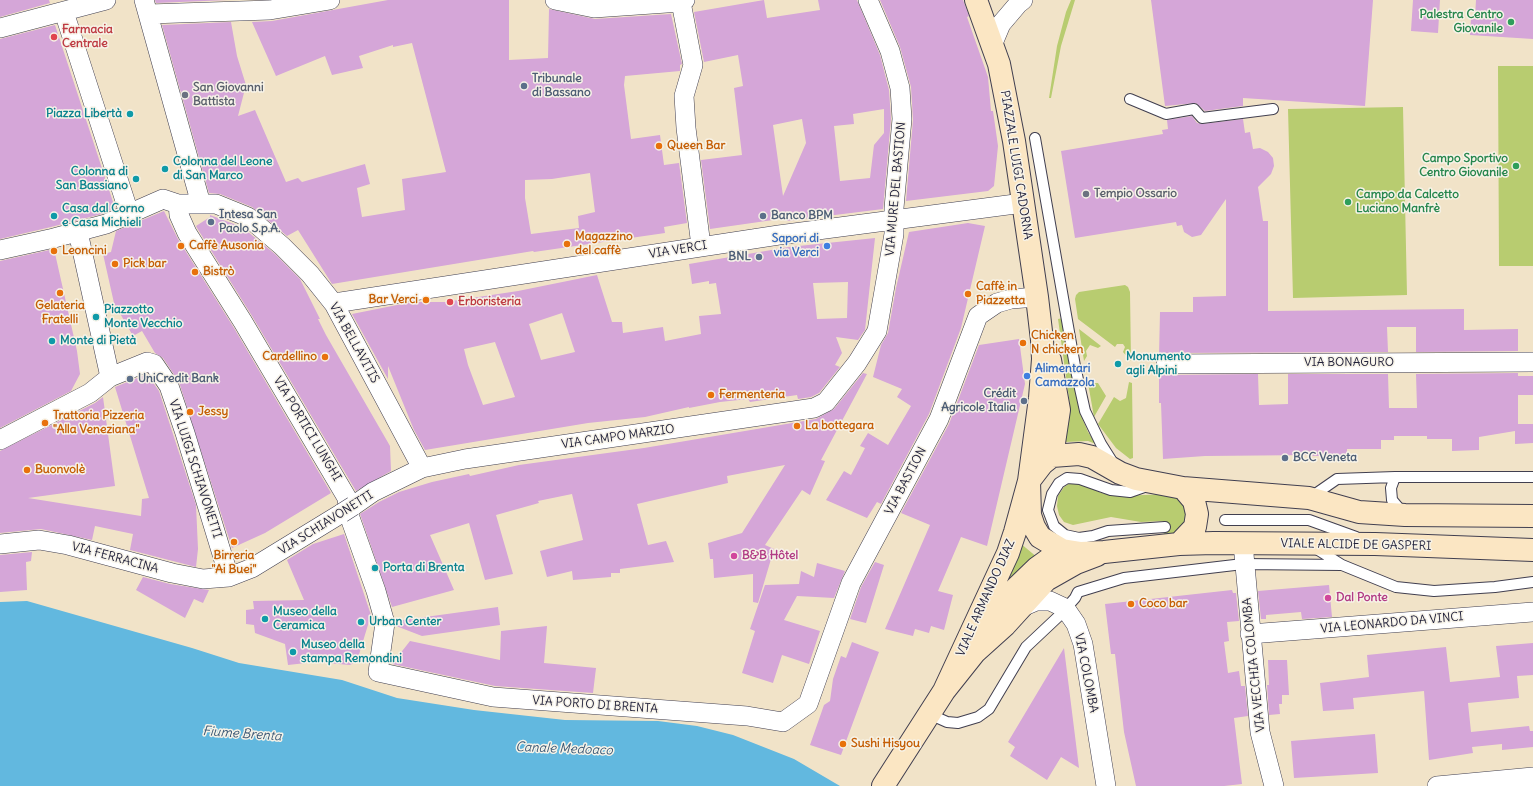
<!DOCTYPE html>
<html>
<head>
<meta charset="utf-8">
<style>
  body { margin:0 }
  canvas { display:block; background:#f1e3c8 }
</style>
</head>
<body>
<canvas width="1533" height="786"></canvas>
<script>
const g = document.querySelector('canvas').getContext('2d');
g.lineJoin = 'round';
function fillPath(path, color) {
  g.fillStyle = color;
  g.fill(path, 'evenodd');
}
function poly(rows) {
  const path = new Path2D();
  for (const r of rows) {
    path.moveTo(r[0], r[1]);
    for (let i = 2; i < r.length; i += 2) path.lineTo(r[i], r[i + 1]);
  }
  return path;
}
function strokePath(path, color, width, dash) {
  g.strokeStyle = color;
  g.lineWidth = width;
  g.lineCap = dash ? 'butt' : 'round';
  g.setLineDash(dash || []);
  g.stroke(path);
}
function drawText(font, color, halo, rows, align = 'center') {
  g.font = font + ' Delius,sans-serif';
  g.lineWidth = 3;
  g.setLineDash([]);
  g.textBaseline = 'middle';
  g.strokeStyle = halo;
  g.fillStyle = color;
  for (const [text, x, y, turn = 0] of rows) {
    g.save();
    g.translate(x, y);
    g.rotate((+turn || 0) * Math.PI / 180);
    g.textAlign = isNaN(turn) ? turn : align;
    if (halo) g.strokeText(text, 0, 0);
    g.fillText(text, 0, 0);
    g.restore();
  }
}
fillPath(poly([
  [1071,0,1075,0,1061,46,1051,98,1049,98,1057,46,1066,12],
  [1498,66,1533,66,1533,266,1499,266],
  [1403,107,1407,295,1293,298,1288,109],
  [1125,285,1128,287,1130,292,1131,361,1123,352,1125,347,1123,344,1117,344,1115,347,1078,319,1075,299,1076,295,1079,292],
  [1063,318,1081,415,1088,432,1096,444,1088,441,1065,442,1070,405,1058,319],
  [1079,329,1101,346,1098,348,1090,345,1086,351,1087,356,1084,361],
  [1129,382,1132,383,1133,458,1130,459,1116,448,1098,424,1114,397,1120,401,1126,398],
  [1088,383,1098,383,1106,396,1094,417],
  [1070,483,1086,485,1101,493,1119,496,1169,494,1181,500,1186,509,1185,522,1177,532,1164,538,1163,521,1141,522,1111,517,1073,525,1064,522,1059,515,1057,506,1058,496,1064,487],
  [1020,543,1038,558,1000,591]
]), '#b8cc70');
fillPath(poly([
  [27,601,192,648,239,663,342,680,397,698,474,710,565,720,658,721,697,726,733,735,794,759,840,786,0,786,0,602]
]), '#62b8df');
fillPath(poly([
  [0,0,49,0,50,3,0,17],
  [155,0,228,0,156,3],
  [388,0,509,0,509,60,548,58,549,9,595,19,671,14,682,64,680,65,680,71,625,76,624,85,631,139,660,135,664,165,679,163,687,223,664,227,665,233,534,252,533,251,332,284,298,230,287,236,252,207,220,194,209,193,162,25,231,22,237,56,246,85,238,116,255,110,286,182,298,178,302,182,365,164,370,184,357,188,362,217,405,210,402,179,446,172,412,43,393,47,393,45,359,56,363,68,332,75,325,56,276,76,252,22,272,21],
  [590,173,595,212,578,216,579,228,531,234,525,198,525,180,552,179],
  [764,0,767,18,820,10,818,0,857,0,880,55,889,90,891,119,883,209,787,221,787,218,710,229,701,160,742,155,734,88,743,86,738,55,704,62,694,12],
  [884,109,884,133,874,145,870,178,840,181,834,126,854,124,853,114],
  [802,119,806,143,783,196,773,125],
  [880,0,963,0,969,16,967,17,988,77,991,111,993,111,998,146,994,186,988,191,906,201,913,120,911,87,900,47],
  [1151,0,1373,0,1365,106,1243,98,1243,106,1205,111,1196,103,1165,106],
  [1413,0,1440,0,1438,33,1411,31],
  [1476,0,1533,0,1533,39,1470,35,1471,17,1475,17],
  [55,25,115,208,102,214,51,227,0,239,0,39],
  [1192,116,1197,123,1202,124,1243,119,1245,133,1250,132,1253,149,1260,148,1268,152,1273,158,1274,166,1271,174,1258,187,1263,221,1268,221,1268,311,1464,309,1464,330,1518,329,1518,351,1416,352,1416,327,1387,327,1388,352,1166,353,1159,356,1160,312,1193,312,1193,297,1226,296,1226,199,1201,235,1192,237,1184,232,1182,225,1177,226,1176,222,1075,238,1061,151,1163,134,1162,130,1168,129,1167,120],
  [164,211,178,239,234,328,331,493,265,533,232,548,179,382,163,358,155,353,142,331,133,336,114,303,103,254,111,252,116,231],
  [210,215,242,227,275,254,300,279,320,319,318,319,326,335,390,446,391,471,356,491,252,316,197,228,196,226,210,217],
  [968,223,985,226,961,328,929,414,881,504,877,502,867,518,826,500,844,471,851,475,865,448,860,446,868,433,888,445,911,406,897,397,902,389,873,377,881,345,888,333,896,288,909,232],
  [875,238,865,330,858,340,836,337,842,353,835,365,840,367,819,393,811,397,798,399,797,395,750,402,748,399,720,402,689,408,689,407,645,417,588,423,425,450,414,430,388,366,388,379,352,314,412,302,445,302,518,291,597,275,612,322,622,322,623,333,663,327,665,341,701,334,699,316,721,314,716,283,709,284,709,281,692,284,689,264,789,247],
  [848,282,847,318,817,319,813,283],
  [562,313,575,352,541,360,529,324],
  [495,342,515,397,483,405,468,365,464,349],
  [54,249,77,351,80,374,71,391,0,428,0,261],
  [1019,339,1025,384,987,546,961,537,938,591,953,595,944,630,931,626,929,633,915,629,913,636,885,629,930,525,901,513,949,424,979,345],
  [1159,372,1166,375,1258,374,1259,405,1288,404,1288,374,1388,374,1389,408,1417,408,1416,374,1518,373,1518,376,1533,376,1533,395,1518,395,1518,424,1533,424,1533,443,1515,444,1515,431,1479,437,1479,450,1452,451,1452,439,1427,439,1427,436,1394,436,1394,440,1381,440,1381,449,1347,449,1347,456,1313,456,1312,455,1205,456,1163,459,1161,403,1159,403],
  [863,373,867,374,821,460,825,461,810,495,802,490,765,545,774,549,758,603,753,602,753,574,714,578,713,559,710,559,708,543,742,533,785,465,727,476,728,483,637,504,648,545,666,541,674,562,620,569,620,573,611,573,611,577,573,580,572,571,547,577,540,551,583,540,572,494,538,501,539,503,496,515,513,574,485,580,469,523,430,535,454,590,392,607,360,514,379,502,399,492,432,482,469,474,470,476,519,465,644,448,816,419,834,409],
  [147,374,159,391,196,505,198,549,196,567,130,550,133,534,95,526,92,540,41,529,0,533,0,451,95,403,103,397,115,486,28,498,141,516,142,499,149,498,115,387],
  [344,534,371,615,357,661,350,665,315,662,288,665,285,644,255,633,254,625,246,624,246,610,254,609,253,601,304,600,287,560,313,544],
  [32,552,31,561,26,562,27,590,0,592,0,555],
  [875,562,884,565,866,623,850,619,861,587],
  [817,563,845,571,834,598,797,596,784,620,820,631,809,664,782,655,773,683,742,673,755,631,750,629,765,585,799,584,801,571,814,577],
  [143,577,170,584,209,590,203,603,194,599,185,618,136,590],
  [1329,585,1332,617,1302,619,1301,612,1266,615,1266,619,1261,619,1258,591],
  [1232,590,1233,593,1236,593,1239,621,1227,622,1229,641,1224,642,1228,673,1239,671,1241,686,1245,686,1248,716,1234,718,1242,784,1224,786,1136,786,1124,732,1115,654,1111,654,1105,604],
  [498,607,500,625,422,636,396,626,396,621],
  [547,626,544,663,596,668,593,693,495,686,392,664,410,641,500,660,501,631],
  [852,642,879,652,841,755,810,745,824,705,830,701,833,679,841,656,846,658],
  [1533,643,1533,675,1517,676,1519,698,1468,703,1471,732,1529,726,1530,731,1533,731,1533,747,1502,750,1502,744,1472,747,1473,753,1429,760,1424,691,1353,698,1354,709,1323,711,1320,683,1369,677,1367,655,1446,647,1450,682,1500,677,1496,646],
  [1064,648,1079,768,1061,757,1047,780,1010,756,1015,747,1008,742],
  [1268,660,1287,660,1289,695,1282,695,1282,704,1279,704,1280,714,1269,715,1267,685,1269,685],
  [1375,734,1378,773,1294,778,1291,741]
]), '#d5a6d8');
const lane = poly([
  [1130,99,1166,114,1194,109,1202,118,1273,109],
  [1035,138,1075,366,1085,411,1101,444,1113,463],
  [1147,486,1130,492,1111,490,1080,479,1067,478,1059,483,1052,494,1048,510,1054,526,1065,535,1079,538,1093,536,1108,531,1165,527],
  [1311,497,1337,479,1395,477],
  [1403,513,1392,500,1391,488,1395,477,1533,477],
  [1225,520,1309,520,1356,537],
  [1315,548,1342,565,1396,587,1434,591,1495,587,1533,582],
  [929,714,947,722,958,723,978,717,989,709,1026,647,1060,615,1075,598,1078,592,1124,578,1243,564,1342,565]
]);
const street = poly([
  [144,0,201,204],
  [555,0,594,8,681,2,685,0],
  [681,2,693,65,684,96,686,128,701,246],
  [64,12,129,213],
  [149,14,270,10,330,0],
  [0,28,106,0],
  [993,43,1001,24,1018,4,1023,0],
  [178,204,179,215,187,233,243,322,347,498,349,515,376,591,385,623,378,672,493,697,747,716,783,722,808,704,851,583,939,419,978,316,997,303,1011,299,1037,297],
  [78,232,110,377],
  [0,250,54,238,106,224,163,199,178,204,216,204,248,217,282,246,310,274,334,304,422,468],
  [334,304,341,302,779,235,1023,203],
  [1166,364,1533,362],
  [0,440,90,393,110,377,147,362,154,364,169,386,185,433,229,577],
  [353,506,373,492,422,468,465,459,814,408,826,402,857,363,877,331,894,234,894,208,902,119,900,88,890,51,868,0],
  [1243,543,1260,732,1274,786],
  [0,544,39,540,68,545,172,573,203,579,229,577,252,568,342,513],
  [1022,607,1036,601,1050,601,1065,608,1076,624,1083,644,1106,786],
  [1250,634,1533,612],
  [1437,786,1533,777]
]);
const secondary = poly([
  [1050,360,1059,410,1052,456],
  [1533,516,1405,515,1359,512,1309,498,1183,488,1136,479,1120,473,1092,457,1079,454,1052,456,1042,464,1029,481,1030,515,1034,527,1040,537,1062,550,1081,553,1104,552,1179,544,1214,543,1375,544,1533,550],
  [1179,544,1195,527,1197,514,1194,501,1183,488],
  [984,633,990,621,1010,594,1037,568,1062,550],
  [944,691,1008,553,1015,532,1029,481,1040,398,1043,359,1042,340,1037,297,1014,141,999,64,976,0],
  [883,786,944,691,975,652,1005,625,1046,580,1076,563,1097,555]
]);
strokePath(lane, '#413f50', 12);
strokePath(street, '#413f50', 20);
strokePath(secondary, '#413f50', 24);
strokePath(lane, '#fff', 10);
strokePath(street, '#fff', 19);
strokePath(secondary, '#fbe6c3', 22);
const streetBridge = poly([
  [342,513,353,506]
]);
strokePath(streetBridge, '#413f50', 20, []);
strokePath(streetBridge, '#fff', 19);
for (const [x, y, r, color] of [
  [1511,22,4,"#2e9e5b"],
  [54,37,4,"#e0444e"],
  [524,86,4,"#5c6f8a"],
  [185,95,4,"#6b7280"],
  [130,114,4,"#0f9aa8"],
  [659,146,4,"#e8710a"],
  [1516,166,4,"#2e9e5b"],
  [165,169,4,"#0f9aa8"],
  [136,179,4,"#0f9aa8"],
  [1086,194,4,"#6b7280"],
  [1348,202,4,"#2e9e5b"],
  [54,216,4,"#0f9aa8"],
  [763,216,4,"#5c6f8a"],
  [211,222,4,"#5c6f8a"],
  [567,244,4,"#e8710a"],
  [181,246,4,"#e8710a"],
  [827,246,4,"#3f7fe0"],
  [54,251,4,"#e8710a"],
  [759,257,4,"#5c6f8a"],
  [115,264,4,"#e8710a"],
  [195,272,4,"#e8710a"],
  [60,293,4,"#e8710a"],
  [968,294,4,"#e8710a"],
  [426,300,4,"#e8710a"],
  [450,302,4,"#e0444e"],
  [96,317,4,"#0f9aa8"],
  [52,341,4,"#0f9aa8"],
  [1023,343,4,"#e8710a"],
  [325,357,4,"#e8710a"],
  [1118,364,4,"#0f9aa8"],
  [1027,376,4,"#3f7fe0"],
  [130,379,4,"#5c6f8a"],
  [711,395,4,"#e8710a"],
  [1024,401,4,"#5c6f8a"],
  [190,412,4,"#e8710a"],
  [45,423,4,"#e8710a"],
  [797,426,4,"#e8710a"],
  [1285,458,4,"#5c6f8a"],
  [27,470,4,"#e8710a"],
  [234,542,4,"#e8710a"],
  [734,556,4,"#d1479c"],
  [375,568,4,"#0f9aa8"],
  [1328,598,4,"#d1479c"],
  [1131,604,4,"#e8710a"],
  [265,619,4,"#0f9aa8"],
  [361,622,4,"#0f9aa8"],
  [293,652,4,"#0f9aa8"],
  [843,744,4,"#e8710a"]
]) {
  const dot = new Path2D();
  dot.arc(x, y, r, 0, 2 * Math.PI);
  g.fillStyle = color;
  g.fill(dot);
  strokePath(dot, '#f7f3e8', 1.5);
}
drawText('bold 12px', '#27864d', '#f7f3e8', [
  ["Palestra Centro",1503,15],
  ["Giovanile",1503,29],
  ["Campo Sportivo",1508,159],
  ["Centro Giovanile",1508,173],
  ["Campo da Calcetto",1356,195,"left"],
  ["Luciano Manfrè",1356,209,"left"]
], 'right');
drawText('bold 12px', '#be3a42', '#f7f3e8', [
  ["Farmacia",62,30],
  ["Centrale",62,44],
  ["Erboristeria",458,302]
], 'left');
drawText('bold 12px', '#4e5e75', '#f7f3e8', [
  ["Tribunale",532,79],
  ["di Bassano",532,93],
  ["Intesa San",219,215],
  ["Paolo S.p.A.",219,229],
  ["Banco BPM",771,216],
  ["BNL",751,257,"right"],
  ["UniCredit Bank",138,379],
  ["Crédit",1016,394,"right"],
  ["Agricole Italia",1016,408,"right"],
  ["BCC Veneta",1293,458]
], 'left');
drawText('bold 12px', '#5b616d', '#f7f3e8', [
  ["San Giovanni",193,88],
  ["Battista",193,102],
  ["Tempio Ossario",1094,194]
], 'left');
drawText('bold 12px', '#0d838f', '#f7f3e8', [
  ["Piazza Libertà",122,114,"right"],
  ["Colonna del Leone",173,162],
  ["di San Marco",173,176],
  ["Colonna di",128,172,"right"],
  ["San Bassiano",128,186,"right"],
  ["Casa dal Corno",62,209],
  ["e Casa Michieli",62,223],
  ["Piazzotto",104,310],
  ["Monte Vecchio",104,324],
  ["Monte di Pietà",60,341],
  ["Monumento",1126,357],
  ["agli Alpini",1126,371],
  ["Porta di Brenta",383,568],
  ["Museo della",273,612],
  ["Ceramica",273,626],
  ["Urban Center",369,622],
  ["Museo della",301,645],
  ["stampa Remondini",301,659]
], 'left');
drawText('bold 12px', '#c56008', '#f7f3e8', [
  ["Queen Bar",667,146],
  ["Magazzino",575,237],
  ["del caffè",575,251],
  ["Caffè Ausonia",189,246],
  ["Leoncini",62,251],
  ["Pick bar",123,264],
  ["Bistrò",203,272],
  ["Caffè in",976,287],
  ["Piazzetta",976,301],
  ["Bar Verci",418,300,"right"],
  ["Gelateria",60,306,"center"],
  ["Fratelli",60,320,"center"],
  ["Chicken",1031,336],
  ["N chicken",1031,350],
  ["Cardellino",317,357,"right"],
  ["Fermenteria",719,395],
  ["Jessy",198,412],
  ["Trattoria Pizzeria",53,416],
  ["\"Alla Veneziana\"",53,430],
  ["La bottegara",805,426],
  ["Buonvolè",35,470],
  ["Birreria",234,556,"center"],
  ["\"Ai Buei\"",234,570,"center"],
  ["Coco bar",1139,604],
  ["Sushi Hisyou",851,744]
], 'left');
drawText('12px', '#22223b', '#f7f3e8', [
  ["PIAZZALE LUIGI CADORNA",1016,165,81],
  ["VIA MURE DEL BASTION",896,189,-85],
  ["VIA VERCI",678,250,-9],
  ["VIA BELLAVITIS",354,343,61],
  ["VIA BONAGURO",1349,363],
  ["VIA PORTICI LUNGHI",307,429,59],
  ["VIA CAMPO MARZIO",618,437,-8],
  ["VIA LUIGI SCHIAVONETTI",195,469,72],
  ["VIA BASTION",906,481,-62],
  ["VIA SCHIAVONETTI",326,523,-32],
  ["VIALE ALCIDE DE GASPERI",1356,545,1],
  ["VIA FERRACINA",115,558,15],
  ["VIALE ARMANDO DIAZ",986,598,-66],
  ["VIA LEONARDO DA VINCI",1392,623,-5],
  ["VIA VECCHIA COLOMBA",1254,665,-96],
  ["VIA COLOMBA",1086,673,79],
  ["VIA PORTO DI BRENTA",595,705,4]
]);
drawText('bold 12px', '#366cbe', '#f7f3e8', [
  ["Sapori di",819,239],
  ["via Verci",819,253],
  ["Alimentari",1035,369,"left"],
  ["Camazzola",1035,383,"left"]
], 'right');
drawText('bold 12px', '#b23c85', '#f7f3e8', [
  ["B&B Hôtel",742,556],
  ["Dal Ponte",1336,598]
], 'left');
drawText('italic 13px', '#385674', '#f7f3e8', [
  ["Fiume Brenta",242,734,4],
  ["Canale Medoaco",564,749,2]
]);
</script>
</body>
</html>
